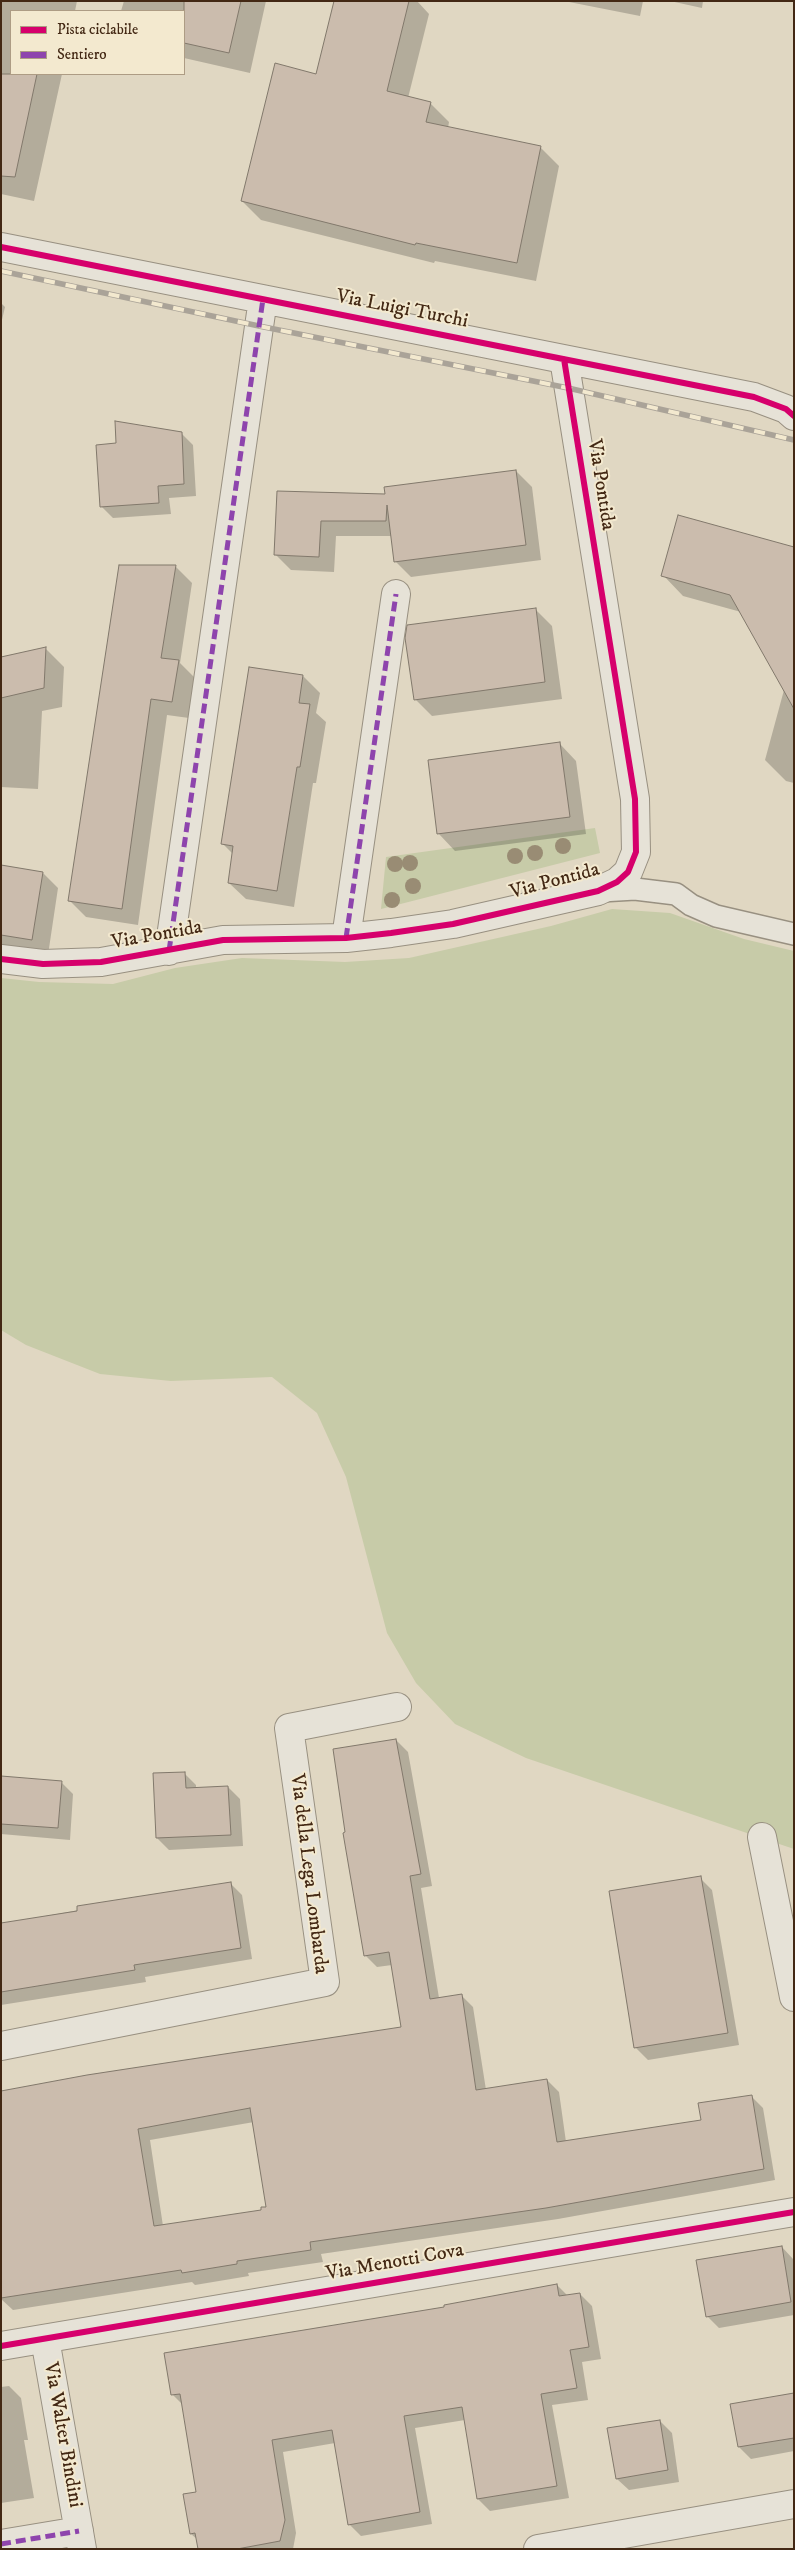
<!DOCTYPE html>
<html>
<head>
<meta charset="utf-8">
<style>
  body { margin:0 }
  #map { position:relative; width:795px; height:2550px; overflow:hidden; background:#e0d7c2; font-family:"IM FELL DW Pica",serif }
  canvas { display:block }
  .frame { position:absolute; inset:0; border:2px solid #432814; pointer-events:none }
  .legend { position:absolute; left:10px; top:10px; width:175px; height:65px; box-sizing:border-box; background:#f3e9cf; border:1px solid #ad9c84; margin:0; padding:6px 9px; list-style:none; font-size:15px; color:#432814 }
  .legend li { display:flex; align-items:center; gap:10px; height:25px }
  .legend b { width:25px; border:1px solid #ad9c84 }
</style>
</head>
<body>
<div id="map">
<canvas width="795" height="2550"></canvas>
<div class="frame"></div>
<ul class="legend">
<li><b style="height:6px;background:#d6006c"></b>Pista ciclabile</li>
<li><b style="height:6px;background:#8e44ad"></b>Sentiero</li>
</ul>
</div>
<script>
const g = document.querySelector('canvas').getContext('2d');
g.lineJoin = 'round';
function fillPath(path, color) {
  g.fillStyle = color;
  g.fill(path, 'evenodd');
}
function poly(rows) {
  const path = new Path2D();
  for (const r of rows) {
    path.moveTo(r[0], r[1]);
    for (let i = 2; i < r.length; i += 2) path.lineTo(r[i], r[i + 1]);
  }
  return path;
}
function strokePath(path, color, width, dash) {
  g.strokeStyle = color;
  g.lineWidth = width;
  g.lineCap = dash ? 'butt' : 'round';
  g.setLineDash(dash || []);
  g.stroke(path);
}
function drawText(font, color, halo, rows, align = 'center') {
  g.font = font + ' "IM FELL DW Pica",serif';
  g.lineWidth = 4;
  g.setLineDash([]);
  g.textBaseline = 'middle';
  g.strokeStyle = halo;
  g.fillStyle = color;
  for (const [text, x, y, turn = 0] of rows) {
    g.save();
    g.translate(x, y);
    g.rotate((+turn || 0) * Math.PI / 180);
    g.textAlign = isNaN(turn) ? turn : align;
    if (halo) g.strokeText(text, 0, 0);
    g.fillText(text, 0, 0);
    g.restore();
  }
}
fillPath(poly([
  [595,828,600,853,381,909,386,857],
  [612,909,670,913,744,939,794,951,794,1849,526,1758,455,1724,416,1683,387,1633,346,1477,317,1413,272,1377,171,1381,100,1374,26,1345,1,1330,1,978,39,982,113,984,175,968,242,958,345,962,409,958,551,926]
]), '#c7cba8');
fillPath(poly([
  [1,1,77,1,75,11,11,11,11,74,62,74,34,201,1,194],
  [124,1,266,1,250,73,184,58,184,11,121,11],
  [336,1,417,1,429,14,408,98,430,103,449,122,448,128,540,147,559,166,536,281,435,261,434,263,261,220,242,201,317,75],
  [564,1,643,1,640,16],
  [670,1,703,1,702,8],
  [1,303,5,307,1,324],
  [181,433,193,445,196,496,169,498,171,514,113,518,101,506],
  [516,471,532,487,541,560,411,577,395,561,392,536,336,536,334,572,291,570,276,555,278,492,387,495],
  [794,549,794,783,786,781,765,760,784,690,741,612,683,596,663,575],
  [175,566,192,583,180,663,195,678,189,718,167,715,138,925,86,917,69,900],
  [535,609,552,626,562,699,432,716,415,699],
  [46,649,64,667,62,707,42,711,38,789,1,787,1,658],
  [303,676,320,693,316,713,326,722,316,783,313,783,294,907,246,899,229,883,233,854,223,844],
  [560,744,576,761,586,834,455,851,439,834,429,761],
  [1,867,43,873,58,888,48,955,1,948],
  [396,1740,408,1752,432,1886,421,1888,439,1998,461,1995,473,2007,486,2090,547,2080,559,2092,566,2142,702,2121,751,2096,763,2108,775,2180,558,2219,321,2254,323,2262,248,2273,249,2276,195,2285,192,2282,13,2310,1,2299,1,2093,402,2028,392,1965,377,1967,365,1955],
  [254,2122,267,2208,263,2211,163,2226,150,2140],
  [184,1773,196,1785,196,1788,228,1787,240,1799,243,1846,169,1850,157,1838],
  [1,1777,61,1782,73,1794,70,1840,1,1834],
  [700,1878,712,1890,739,2045,648,2060,636,2048,611,1892],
  [230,1883,242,1895,252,1959,145,1977,146,1982,1,2005,1,1924],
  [782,2247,793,2259,794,2315,719,2328,707,2316],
  [557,2285,568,2296,580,2294,592,2306,601,2359,582,2362,588,2400,552,2405,569,2498,490,2511,478,2499,465,2420,415,2428,432,2524,361,2536,349,2524,335,2443,283,2452,296,2533,293,2549,199,2549,198,2540,191,2534,197,2493,183,2405,173,2395,445,2308],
  [9,2386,21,2398,28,2440,24,2440,34,2498,1,2503,1,2387],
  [794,2396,794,2451,751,2459,739,2447],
  [660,2421,672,2433,679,2482,629,2490,617,2479]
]), '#0003');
const building = poly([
  [184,1,241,1,229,53,184,43,184,1],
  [334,1,409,1,387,91,431,102,426,122,541,146,517,263,416,243,415,245,241,201,275,63,316,74,334,1],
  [1,74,37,74,15,177,1,176,1,74],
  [115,421,182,432,184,484,158,486,159,503,100,507,96,445,116,443,115,421],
  [516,470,526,545,394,562,387,505,386,521,321,521,319,557,274,555,277,491,385,494,384,487,516,470],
  [678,515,794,547,794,709,730,595,661,576,678,515],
  [119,565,176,565,161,658,179,660,172,702,151,699,122,909,68,901,119,565],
  [536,608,545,682,414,700,405,638,407,625,536,608],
  [46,647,44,688,1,698,1,657,46,647],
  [249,667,303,675,299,703,310,704,300,767,297,767,277,891,228,883,233,846,221,844,249,667],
  [560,742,570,817,437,834,428,760,560,742],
  [1,865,43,872,32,940,1,935,1,865],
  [396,1739,421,1874,410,1876,430,1999,462,1994,476,2090,547,2079,557,2142,701,2120,698,2103,752,2095,764,2169,546,2208,310,2242,311,2250,237,2261,237,2264,182,2273,181,2270,1,2298,1,2091,87,2075,401,2027,389,1952,364,1956,343,1833,345,1832,333,1749,396,1739],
  [250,2108,266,2207,261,2207,261,2210,154,2226,138,2129,250,2108],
  [185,1772,186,1788,228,1786,231,1835,156,1838,153,1773,185,1772],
  [1,1776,62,1781,58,1828,1,1824,1,1776],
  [701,1876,728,2033,634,2048,609,1891,701,1876],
  [231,1882,241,1948,134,1965,135,1970,1,1992,1,1923,77,1911,77,1906,231,1882],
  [782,2246,791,2302,706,2317,696,2260,782,2246],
  [557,2284,559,2296,580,2293,589,2347,570,2350,577,2388,541,2394,557,2486,477,2499,462,2407,404,2416,420,2512,348,2525,332,2430,272,2440,285,2520,280,2541,237,2549,198,2549,195,2533,190,2534,183,2494,196,2492,180,2394,171,2395,164,2353,444,2307,444,2305,557,2284],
  [794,2393,794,2438,738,2447,730,2404,794,2393],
  [660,2420,668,2470,616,2479,607,2428,660,2420]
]);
fillPath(building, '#cbbcad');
strokePath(building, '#81786b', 1);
const lane = poly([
  [601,891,635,889,676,894,691,905,716,916,794,934]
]);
const street = poly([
  [1,247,754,397,786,409,794,416],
  [346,938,396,594],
  [169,951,263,299],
  [1,959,43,964,101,962,223,940,346,938,391,933,453,924,598,891,617,882,628,872,636,852,635,799,564,359],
  [762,1837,794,1997],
  [1,2046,325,1982,289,1728,397,1707],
  [45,2339,82,2549],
  [1,2346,794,2212],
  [1,2544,79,2531],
  [538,2549,794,2504]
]);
strokePath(lane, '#989081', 24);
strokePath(street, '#989081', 30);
strokePath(lane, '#e6e2d7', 21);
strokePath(street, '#e6e2d7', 28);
const rail = poly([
  [1,271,259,326,568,388,794,440]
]);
strokePath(rail, '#aaa398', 5.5);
strokePath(rail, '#f3e9cf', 4, [11]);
strokePath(poly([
  [346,938,396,594],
  [169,951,263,299],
  [1,2544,79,2531]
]), '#8e44ad', 5, [10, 5]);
strokePath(poly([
  [1,247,754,397,786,409,794,416],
  [1,959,43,964,101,962,223,940,346,938,391,933,453,924,598,891,617,882,628,872,636,852,635,799,564,359],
  [1,2346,794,2212]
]), '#d6006c', 6);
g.fillStyle = '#998c74';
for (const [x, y] of [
  [563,846],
  [535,853],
  [515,856],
  [410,863],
  [395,864],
  [413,886],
  [392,900]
]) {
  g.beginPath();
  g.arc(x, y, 8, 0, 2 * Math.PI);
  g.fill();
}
drawText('20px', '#432814', '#f3e9cf', [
  ["Via Luigi Turchi",402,310,11],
  ["Via Pontida",600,485,81],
  ["Via Pontida",555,882,-15],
  ["Via Pontida",157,936,-10],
  ["Via della Lega Lombarda",308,1874,83],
  ["Via Menotti Cova",395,2263,-10],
  ["Via Walter Bindini",62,2435,80]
]);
</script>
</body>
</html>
